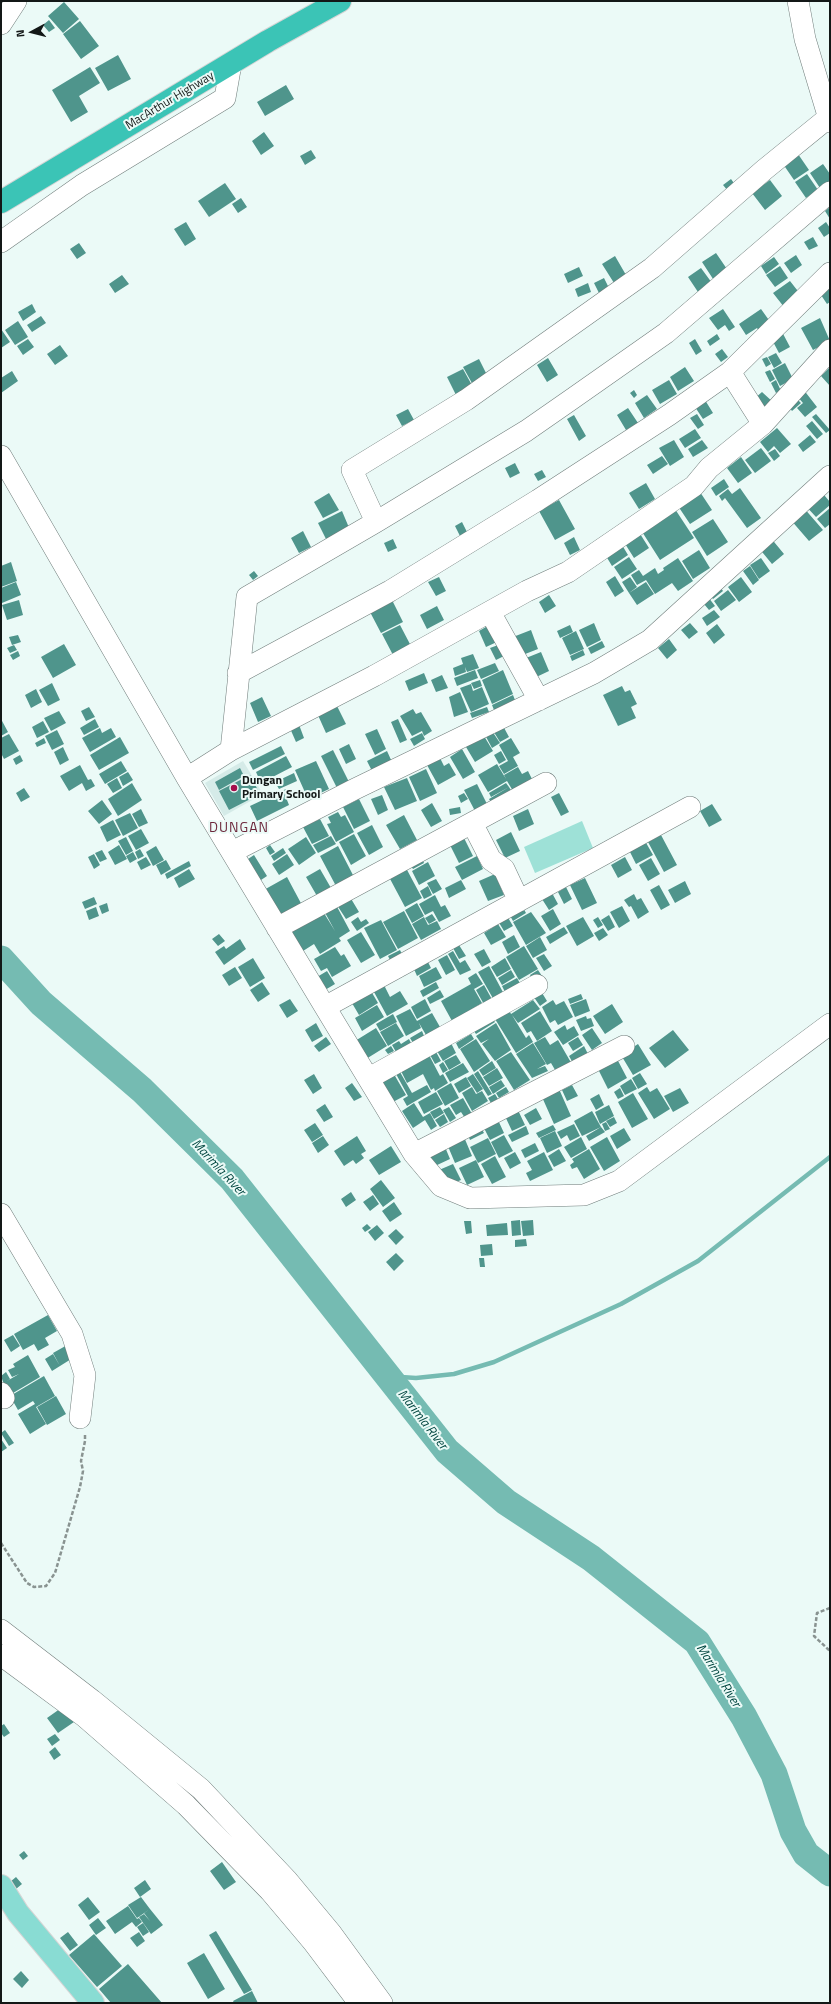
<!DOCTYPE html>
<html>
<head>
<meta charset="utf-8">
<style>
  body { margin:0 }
  #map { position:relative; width:831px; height:2004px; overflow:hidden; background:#ebfaf7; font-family:"Titillium Web",sans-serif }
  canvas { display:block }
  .frame { position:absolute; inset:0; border:2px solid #131817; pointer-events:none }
  .north { position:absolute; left:12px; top:12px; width:40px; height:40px; -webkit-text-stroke:3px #ebfaf7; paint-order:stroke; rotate:263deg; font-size:11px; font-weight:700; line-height:16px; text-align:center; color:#131817 }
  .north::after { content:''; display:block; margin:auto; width:14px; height:18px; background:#131817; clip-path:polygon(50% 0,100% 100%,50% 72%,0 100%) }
</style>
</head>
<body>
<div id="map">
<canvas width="831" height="2004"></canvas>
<div class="frame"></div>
<div class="north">N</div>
</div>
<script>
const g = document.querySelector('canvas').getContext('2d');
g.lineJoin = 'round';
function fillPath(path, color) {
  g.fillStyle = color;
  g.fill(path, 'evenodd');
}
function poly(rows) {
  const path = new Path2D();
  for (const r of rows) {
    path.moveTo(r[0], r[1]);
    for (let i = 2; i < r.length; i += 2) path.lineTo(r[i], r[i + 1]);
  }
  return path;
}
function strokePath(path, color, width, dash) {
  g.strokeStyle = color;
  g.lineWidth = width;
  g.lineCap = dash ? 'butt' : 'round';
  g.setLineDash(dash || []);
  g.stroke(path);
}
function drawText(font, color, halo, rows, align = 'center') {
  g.font = font + ' "Titillium Web",sans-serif';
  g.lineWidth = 4;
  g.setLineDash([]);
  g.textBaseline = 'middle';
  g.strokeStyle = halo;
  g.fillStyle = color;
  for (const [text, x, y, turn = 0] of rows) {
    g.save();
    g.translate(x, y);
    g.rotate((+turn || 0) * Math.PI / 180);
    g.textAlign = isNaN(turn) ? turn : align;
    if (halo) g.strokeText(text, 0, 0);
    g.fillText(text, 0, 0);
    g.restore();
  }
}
fillPath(poly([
  [243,761,263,794,224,816,205,783]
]), '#d5ebe8');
fillPath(poly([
  [582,821,593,848,535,873,524,847]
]), '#9ee1d7');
strokePath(poly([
  [386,1376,416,1378,454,1374,494,1362,621,1304,698,1261,830,1157]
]), '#75bbb2', 4.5);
strokePath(poly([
  [1,959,41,1003,142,1090,232,1179,447,1451,506,1502,591,1558,697,1642,744,1717,774,1774,793,1831,806,1854,830,1873]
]), '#75bbb2', 27);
fillPath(poly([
  [64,2,79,19,63,33,48,16],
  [49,20,55,28,49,32,43,25],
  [80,21,99,46,81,59,63,34],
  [118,55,131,79,108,91,95,68],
  [90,67,100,83,79,96,88,112,71,122,52,90],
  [286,85,294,99,265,116,257,102],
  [264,132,274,146,261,155,252,141],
  [311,150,316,158,305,165,300,156],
  [798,154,809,170,794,180,783,164],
  [823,164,830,174,830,181,820,188,810,173],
  [807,174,818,190,806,198,795,182],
  [731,179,736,186,728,191,723,185],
  [770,180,782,196,765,210,752,193],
  [225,183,236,199,209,217,198,201],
  [241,198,247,207,238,213,232,204],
  [830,207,830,219,825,211],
  [186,222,196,239,185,246,174,229],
  [826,222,830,228,830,233,824,237,818,228],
  [813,237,818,246,809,250,804,242],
  [79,243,86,253,77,259,70,249],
  [716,253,729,272,715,282,702,262],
  [796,255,802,265,791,273,784,263],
  [615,256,626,275,614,283,602,264],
  [774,257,779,264,766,274,761,266],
  [780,266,788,278,775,287,766,275],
  [579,267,583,276,568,283,564,274],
  [701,268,712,283,698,292,688,277],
  [122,275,129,284,115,293,109,284],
  [604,278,610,290,600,295,594,283],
  [790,281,801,295,784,307,773,293],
  [830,281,830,302,827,304,817,289],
  [588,283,591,292,578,297,575,289],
  [32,304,36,312,23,321,18,312],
  [723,309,735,327,729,331,725,325,718,330,709,318],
  [761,309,771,323,759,331,757,328,746,335,739,324],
  [41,316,46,323,32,332,27,325],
  [820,318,830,341,813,350,801,328],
  [18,321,28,337,15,345,5,330],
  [1,329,10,342,1,348],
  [781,330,790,347,779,353,770,336],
  [717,334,720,339,710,346,707,341],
  [28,339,34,347,23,355,17,346],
  [695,339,702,351,696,355,689,343],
  [60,345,68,356,55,365,47,354],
  [722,349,728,357,721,362,715,354],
  [776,353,782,363,774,368,768,357],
  [767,357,771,364,766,367,762,359],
  [548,358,558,375,547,382,537,365],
  [479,359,488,377,473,385,463,367],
  [785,363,793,379,780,386,772,370],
  [685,367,694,381,678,391,670,377],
  [830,367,830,386,821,376],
  [463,369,473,387,456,395,447,377],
  [770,370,775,379,770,382,765,372],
  [12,371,18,381,1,393,1,378],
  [669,380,677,394,660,404,652,390],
  [776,380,781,391,776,393,771,383],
  [803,389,817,407,805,417,797,408,803,403,796,395],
  [634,390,637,395,634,398,630,393],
  [762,392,774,403,767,411,754,399],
  [647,395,657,409,644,418,635,403],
  [795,397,801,403,792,411,787,404],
  [705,400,713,413,703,419,695,407],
  [628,408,638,423,626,430,617,415],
  [408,409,414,420,402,426,396,415],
  [697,414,704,425,698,429,690,418],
  [816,414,830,430,826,433,812,417],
  [574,415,586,436,579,441,567,419],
  [812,421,823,434,817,439,806,426],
  [777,428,791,444,780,453,774,446,768,452,760,442],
  [695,429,701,438,685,448,679,439],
  [810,435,816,442,803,452,798,445],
  [674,440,684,457,670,466,659,448],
  [702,440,708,448,693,457,688,449],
  [761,448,771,461,755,473,745,460],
  [775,449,780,456,774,461,768,453],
  [662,456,668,464,653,474,647,465],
  [741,457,752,473,738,483,727,468],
  [515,463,520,473,510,478,505,468],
  [542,470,546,477,538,481,534,474],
  [724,479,729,487,716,496,711,488],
  [646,483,655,499,639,509,629,493],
  [740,488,761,518,747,528,725,498,722,501,719,496,728,489,732,494],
  [819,489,830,502,830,505,816,517,803,503],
  [700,492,712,510,690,524,678,506],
  [329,493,339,510,323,518,314,502],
  [559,500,575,529,555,540,539,511],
  [673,506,694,538,660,560,639,527],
  [803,507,823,530,809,541,790,519],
  [830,508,830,524,825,528,817,519],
  [342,511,350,530,327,541,318,523],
  [713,519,728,542,707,556,692,532],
  [462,522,467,532,460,536,455,526],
  [637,529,649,548,634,558,622,539],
  [303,531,311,547,299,553,291,538],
  [574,537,580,550,570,555,564,543],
  [770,537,784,554,772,564,758,547],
  [393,539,397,548,388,552,384,543],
  [619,540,628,555,612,566,603,551],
  [699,550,710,568,693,579,682,561],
  [629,557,637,569,622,579,614,567],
  [678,558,693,581,678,591,672,583,655,594,646,580,637,585,631,575,639,570,643,576,655,568,658,574,664,570,663,568],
  [761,558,770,571,759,579,750,565],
  [11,562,17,581,1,587,1,566],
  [750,566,759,580,753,585,743,571],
  [254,571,258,576,253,580,249,575],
  [615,576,624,591,615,597,606,582],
  [439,577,446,591,436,596,428,582],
  [630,577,637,587,629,593,622,582],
  [741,577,752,592,739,602,728,587],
  [16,582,21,595,2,603,1,588],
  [646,582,654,594,637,605,629,593],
  [718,584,723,591,713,599,707,592],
  [728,590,736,600,721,611,714,601],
  [705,593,715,606,709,610,699,598],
  [549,595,556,606,545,613,539,602],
  [19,600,23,615,7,620,2,605],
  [392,600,403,622,381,633,370,612],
  [437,606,444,620,427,629,420,615],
  [714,610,720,617,707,626,702,618],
  [594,623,601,640,587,647,579,630],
  [690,623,698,632,689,639,681,630],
  [491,624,499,641,486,647,479,631],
  [717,624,725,635,714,644,706,633],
  [400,625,411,646,393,655,382,634],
  [570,625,573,632,560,638,557,631],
  [531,630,538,649,520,656,513,637],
  [576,631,584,649,570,655,562,638],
  [18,635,21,642,12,645,9,637],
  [669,639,677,650,667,659,658,648],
  [602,641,605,647,591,654,588,648],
  [64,644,76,665,53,678,41,657],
  [501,644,506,655,496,660,490,648],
  [14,645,17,650,10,653,7,648],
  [583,650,585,655,572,661,570,656],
  [18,651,20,656,13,660,10,655],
  [541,652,549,671,530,680,521,660],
  [473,654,479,668,467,672,465,667,466,672,455,676,453,668,463,664,461,658],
  [495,663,499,671,481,679,477,670],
  [475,670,478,678,457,686,454,678],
  [503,670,513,694,492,704,482,680],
  [424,673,428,683,409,691,405,681],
  [442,675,448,688,436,692,431,680],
  [480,680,482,686,474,689,471,683],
  [52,683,60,700,48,706,39,690],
  [471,684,473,691,482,687,489,704,471,712,460,688],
  [622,686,625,692,630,690,637,704,631,707,636,718,618,726,603,695],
  [36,689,42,702,31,708,25,695],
  [460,692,468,712,454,717,449,697],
  [513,695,515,700,500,712,498,708,494,710,492,705],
  [262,697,271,716,258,722,250,703],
  [336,704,346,724,326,733,317,713],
  [89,707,95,717,86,721,81,711],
  [487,707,489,712,472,718,470,713],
  [413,709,416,714,421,712,432,731,424,736,422,731,412,736,400,716],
  [59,711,66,723,51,731,44,718],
  [1,719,8,732,1,736],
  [95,719,99,727,84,735,80,728],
  [398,719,407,740,400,743,391,722],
  [43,721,49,732,37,738,32,727],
  [298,722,304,738,296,742,289,726],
  [502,724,509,737,500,742,492,729],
  [100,728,102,733,111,728,116,737,90,752,82,738],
  [377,729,386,749,375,755,365,734],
  [57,730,64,744,52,750,45,736],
  [481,731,493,751,475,762,463,742],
  [492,731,500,743,492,748,485,735],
  [422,733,425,739,414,746,410,739],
  [9,734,19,751,4,759,1,753,1,738],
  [120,737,129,753,99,770,90,755],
  [44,738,46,743,37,747,35,743],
  [511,738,520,753,513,757,518,766,504,774,499,766,508,761,499,745],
  [349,744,356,759,346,764,339,749],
  [281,746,285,754,253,770,249,762],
  [63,747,69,760,60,765,54,752],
  [462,749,475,772,463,779,450,757],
  [333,750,349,782,337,788,321,756],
  [387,751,392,762,372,771,367,761],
  [501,751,506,760,499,764,494,755],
  [20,755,23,761,16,765,13,759],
  [286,756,292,767,261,783,256,772],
  [440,758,444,766,449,763,456,775,438,785,427,765],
  [121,761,127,771,105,784,99,774],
  [316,761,329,789,308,799,295,770],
  [497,764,506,779,504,775,518,767,522,774,528,771,535,785,516,796,507,781,488,792,478,775],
  [80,765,88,780,91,779,95,786,86,791,82,783,69,791,60,776],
  [240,768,244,776,219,790,215,782],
  [426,769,437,793,420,801,409,777],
  [128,772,133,780,123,786,119,777],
  [294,773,297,781,279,789,275,782],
  [250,775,260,794,229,810,219,791],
  [117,778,122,788,113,793,107,784],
  [407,778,417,801,395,810,384,787],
  [132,783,142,800,118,816,108,799],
  [506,783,509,787,491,797,489,793],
  [477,784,487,804,475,811,464,790],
  [509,787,514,795,493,806,489,799],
  [24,788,30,797,21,802,16,793],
  [286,789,291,798,287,800,289,805,257,821,250,806],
  [464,793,468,799,461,803,458,796],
  [559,793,569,812,561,816,551,797],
  [382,795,388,810,378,815,371,799],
  [359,799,370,821,354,829,343,807],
  [102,800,112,814,99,824,88,811],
  [432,803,442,821,431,827,421,810],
  [712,804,722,820,709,827,700,811],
  [460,807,461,813,450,815,449,809],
  [141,809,148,823,139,827,132,814],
  [528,809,534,824,519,831,513,816],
  [338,812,341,817,345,815,354,832,336,842,327,824,331,823,328,817],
  [130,813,138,828,123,836,115,820],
  [404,815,417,840,400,849,386,825],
  [320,819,329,836,312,844,303,827],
  [113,820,121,835,107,842,100,827],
  [372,825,383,847,369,855,357,833],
  [141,829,149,843,136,850,128,836],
  [511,832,520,851,505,858,496,840],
  [354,834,366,856,351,865,339,842],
  [661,835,677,865,664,872,648,842],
  [331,836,336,844,318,853,313,845],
  [126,837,133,851,126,855,118,841],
  [306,837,316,853,299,865,288,849],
  [464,838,473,856,459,863,450,845],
  [645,841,653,855,636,864,629,850],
  [119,845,127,859,115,865,108,852],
  [270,845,275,852,270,855,266,848],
  [156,846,164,860,153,866,146,852],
  [338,846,354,877,336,886,320,856],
  [283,848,286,853,274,861,271,856],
  [140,849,144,856,138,859,135,852],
  [102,850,107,859,100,862,95,853],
  [133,852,137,859,130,863,126,856],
  [94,854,100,865,94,869,88,857],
  [287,854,294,865,279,875,272,864],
  [254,855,267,876,258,882,245,861],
  [421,856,424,863,413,869,409,863],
  [477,856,483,869,462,880,455,867],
  [146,857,151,865,141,870,137,862],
  [625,857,632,870,618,878,611,865],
  [651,858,660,874,648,881,639,865],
  [166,860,171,869,161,875,156,865],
  [189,861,191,866,167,879,165,874],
  [428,862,435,876,419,885,412,871],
  [406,868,422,898,405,907,389,877],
  [189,869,195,879,179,888,174,878],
  [320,869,331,888,317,896,306,877],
  [495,874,504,895,488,901,479,881],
  [287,877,303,907,278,921,262,891],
  [585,878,597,903,582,910,570,885],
  [436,879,442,889,433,894,427,883],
  [461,880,466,889,449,898,445,888],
  [685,881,691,894,675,903,668,890],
  [659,885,670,905,661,910,650,890],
  [428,886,432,895,424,899,420,891],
  [566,887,572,899,564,904,558,892],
  [552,893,558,904,549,910,542,899],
  [634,894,637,900,641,898,649,912,638,919,631,906,629,907,624,900],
  [435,895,441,907,445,905,451,916,439,922,433,911,425,915,419,904],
  [94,897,97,904,85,909,82,902],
  [350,897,359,912,346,919,335,902],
  [107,903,109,911,102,914,99,906],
  [335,903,350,931,339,938,341,941,320,954,314,944,303,951,287,925,319,905,335,931,323,909],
  [417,903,424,916,412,923,405,910],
  [521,904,526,913,513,921,508,912],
  [622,906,630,921,619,928,610,912],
  [96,907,99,916,89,920,86,911],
  [553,909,561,924,550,931,541,916],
  [404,911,418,938,398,949,383,922],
  [531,912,546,933,526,945,513,922],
  [432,914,436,920,429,924,425,918],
  [609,915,615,927,608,931,601,920],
  [507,916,513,926,504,931,498,921],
  [358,917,361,922,366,919,369,923,357,931,351,922],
  [424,917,428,925,437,921,441,929,421,940,412,924],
  [583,917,594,936,577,946,566,926],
  [598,917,603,925,598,928,593,920],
  [381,920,397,950,380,959,364,928],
  [498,924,506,937,491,945,484,933],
  [564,927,568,933,550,944,546,937],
  [603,928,608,935,599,941,594,933],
  [361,932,375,955,361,963,347,940],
  [219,934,225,941,218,946,212,939],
  [514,935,520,947,508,954,502,942],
  [540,937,547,950,533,958,526,946],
  [240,939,246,949,224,965,215,952,224,946,226,949],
  [459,945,466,956,459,959,453,948],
  [524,946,538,969,519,980,506,957],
  [335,947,341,956,344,954,351,966,332,977,327,968,321,971,314,959],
  [484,949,491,962,482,967,474,954],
  [400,950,403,956,391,962,388,956],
  [453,951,460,963,465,960,471,970,460,975,448,954],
  [544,954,552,966,544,971,536,958],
  [447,955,455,970,446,975,438,960],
  [253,958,265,978,250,987,238,967],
  [505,958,511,969,497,977,491,967],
  [428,962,431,968,417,976,414,969],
  [489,966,505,996,495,1002,478,972],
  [235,967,242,978,229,986,222,975],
  [436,967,442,978,424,987,419,976],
  [511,970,515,977,502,985,498,978],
  [538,970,542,976,533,981,530,975],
  [327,971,335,984,325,990,317,977],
  [476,973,483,984,474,989,482,1003,452,1021,441,1001,471,984,468,978],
  [517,978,521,985,506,994,502,986],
  [262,982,270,994,258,1002,250,990],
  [436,982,439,988,423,997,420,991],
  [384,985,390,997,400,991,408,1004,387,1016,374,992],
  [484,985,494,1003,486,1008,476,990],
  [368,986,378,1003,359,1015,349,998],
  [539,988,547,1001,540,1006,531,993],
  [440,990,444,997,430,1004,427,998],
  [581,994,583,999,570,1004,568,999],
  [290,999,298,1011,287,1018,279,1005],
  [425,999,431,1011,417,1019,411,1007],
  [586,999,590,1011,575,1017,570,1005],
  [533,1000,540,1009,518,1023,512,1015,526,1038,529,1035,533,1042,516,1053,495,1019,509,1010,511,1014],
  [553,1000,556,1005,564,1001,573,1017,558,1025,555,1020,550,1023,542,1007],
  [612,1004,623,1022,605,1034,593,1016],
  [377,1005,384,1017,362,1031,355,1018],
  [410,1009,417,1021,432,1013,440,1027,426,1035,419,1023,421,1028,406,1036,396,1016],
  [540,1011,552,1031,537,1041,531,1031,527,1033,521,1023],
  [489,1013,495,1022,476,1034,469,1024],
  [393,1014,397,1022,380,1031,376,1024],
  [586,1016,587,1019,591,1018,594,1026,581,1031,576,1020],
  [316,1023,323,1036,312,1042,305,1030],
  [396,1023,404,1036,388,1046,380,1032],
  [496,1023,511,1050,495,1061,482,1044,489,1039,481,1043,476,1036],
  [565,1025,567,1030,574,1026,579,1035,563,1045,554,1032],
  [376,1028,387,1046,366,1059,355,1041],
  [592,1028,602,1043,592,1050,582,1035],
  [673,1030,689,1050,665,1068,649,1048],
  [422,1031,424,1036,413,1043,410,1038],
  [471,1034,474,1039,459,1049,456,1043],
  [326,1037,331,1044,319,1052,314,1046],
  [545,1037,550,1045,558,1040,573,1066,558,1075,551,1063,547,1065,534,1043],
  [578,1037,583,1045,573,1051,568,1043],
  [409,1039,411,1043,396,1052,392,1045,399,1041,401,1044],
  [476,1039,490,1061,474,1072,460,1049],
  [451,1043,456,1053,443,1061,437,1051],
  [533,1043,546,1064,537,1069,545,1066,548,1071,532,1078,516,1054],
  [638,1044,651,1065,633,1075,621,1055],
  [391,1046,394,1051,388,1054,385,1050],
  [584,1046,589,1056,574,1065,569,1056],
  [435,1050,441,1061,435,1064,429,1053],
  [511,1052,530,1080,514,1090,496,1061],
  [429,1055,440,1076,443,1074,448,1083,435,1091,434,1088,431,1090,423,1074,407,1083,401,1071],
  [456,1055,461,1063,449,1070,444,1061],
  [616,1057,627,1078,608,1089,597,1067],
  [492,1061,496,1068,483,1076,479,1070],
  [443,1062,448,1070,443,1073,439,1065],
  [463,1063,469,1072,450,1082,445,1073],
  [497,1068,503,1078,489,1086,483,1077],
  [391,1069,406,1095,393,1102,380,1080],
  [478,1071,492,1094,488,1096,474,1074],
  [400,1072,412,1093,427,1085,431,1092,407,1106,403,1099,408,1096,396,1074],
  [640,1073,647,1084,638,1089,632,1078],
  [314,1074,322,1088,313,1094,304,1080],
  [473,1074,483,1089,477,1093,467,1078],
  [466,1077,471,1086,459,1093,454,1084],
  [631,1079,637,1089,625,1095,620,1086],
  [501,1080,505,1086,493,1094,489,1087],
  [352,1083,362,1097,354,1101,345,1088],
  [451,1083,459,1098,445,1106,437,1091],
  [572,1085,578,1096,567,1101,562,1090],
  [472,1087,476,1094,482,1091,488,1101,472,1111,462,1093],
  [506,1087,509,1092,499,1098,496,1093],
  [647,1087,650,1092,657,1088,670,1109,654,1119,638,1093],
  [620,1088,624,1096,618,1099,614,1092],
  [680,1088,689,1103,673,1112,664,1096],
  [559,1089,571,1116,554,1124,542,1097],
  [436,1092,443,1104,424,1114,418,1102],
  [633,1093,648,1119,632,1128,618,1102],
  [495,1094,498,1099,491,1103,488,1098],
  [599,1094,604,1105,596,1110,590,1099],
  [463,1098,472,1114,465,1118,461,1112,456,1115,450,1105],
  [414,1103,423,1117,430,1113,437,1126,431,1130,425,1120,413,1128,402,1111],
  [325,1104,333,1117,324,1122,316,1110],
  [609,1105,614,1116,600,1124,595,1112],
  [440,1107,444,1113,434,1119,430,1112],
  [449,1107,456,1118,450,1122,443,1110],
  [517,1108,525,1125,512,1131,504,1114],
  [536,1108,542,1119,530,1125,524,1115],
  [592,1111,601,1127,582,1136,574,1121],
  [444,1114,448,1122,440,1127,435,1120],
  [614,1117,617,1123,610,1127,606,1121],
  [498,1120,504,1133,490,1140,484,1128],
  [606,1122,610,1129,605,1131,602,1124],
  [315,1123,323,1135,312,1142,304,1130],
  [574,1124,580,1136,570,1141,567,1135,561,1139,557,1132],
  [553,1125,556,1130,539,1138,536,1133],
  [480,1126,484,1133,470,1140,467,1133],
  [526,1126,529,1134,512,1142,508,1135],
  [601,1127,605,1132,589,1141,586,1136],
  [624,1128,631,1140,617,1149,610,1136],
  [555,1131,562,1146,547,1153,540,1138],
  [504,1135,513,1151,499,1158,491,1142],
  [323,1136,329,1145,318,1153,312,1143],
  [357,1136,366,1151,361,1154,364,1158,356,1164,353,1160,344,1166,334,1151],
  [464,1137,472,1156,455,1163,447,1144],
  [581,1137,587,1149,571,1158,564,1147],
  [607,1137,620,1161,604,1171,590,1147],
  [488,1138,496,1154,478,1163,470,1147],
  [535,1143,539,1151,525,1158,521,1150],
  [391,1146,401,1162,379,1175,369,1160],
  [445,1147,450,1159,435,1166,428,1155],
  [559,1149,566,1161,554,1167,548,1156],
  [589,1149,600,1169,584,1179,577,1167,572,1169,570,1165,574,1162,572,1159],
  [515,1152,521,1163,510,1169,504,1158],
  [544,1152,553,1170,530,1181,526,1173,532,1170,527,1161],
  [495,1156,506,1177,492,1184,481,1164],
  [476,1160,484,1177,467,1185,459,1168],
  [453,1164,461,1180,449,1185,439,1170],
  [381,1180,395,1198,383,1207,370,1189],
  [351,1192,356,1200,346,1207,341,1199],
  [373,1195,379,1204,370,1211,363,1202],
  [394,1202,402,1214,390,1222,382,1211],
  [520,1220,521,1235,512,1236,511,1221],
  [533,1220,534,1235,523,1236,521,1221],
  [464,1221,471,1221,472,1233,466,1234],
  [507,1223,508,1235,487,1236,486,1225],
  [367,1224,371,1228,365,1232,362,1228],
  [377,1225,384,1233,375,1241,368,1232],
  [396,1229,404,1237,396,1245,388,1236],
  [526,1239,527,1246,515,1247,515,1240],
  [492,1244,493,1255,481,1256,480,1245],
  [396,1253,404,1261,394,1271,386,1262],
  [479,1258,484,1258,485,1267,480,1267],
  [48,1315,57,1331,45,1338,49,1345,38,1351,34,1344,23,1350,14,1334],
  [13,1335,20,1346,11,1352,4,1340],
  [69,1344,76,1356,60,1366,53,1353],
  [53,1354,60,1366,52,1371,45,1359],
  [28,1355,40,1377,8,1396,1,1376,6,1372,10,1379,7,1381,19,1374,12,1377,8,1370,15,1367,13,1364],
  [44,1376,55,1396,36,1407,46,1424,30,1434,18,1414,35,1404,33,1401,18,1410,10,1396],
  [56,1396,66,1414,47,1425,37,1407],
  [5,1430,14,1443,9,1446,1,1433],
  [1,1439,7,1448,1,1452],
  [64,1706,74,1722,58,1733,47,1718],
  [4,1724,10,1733,4,1737,1,1733,1,1726],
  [55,1734,60,1740,52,1746,47,1739],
  [55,1747,61,1755,54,1760,49,1752],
  [24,1851,28,1856,23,1860,19,1855],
  [222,1862,236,1882,224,1890,210,1871],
  [16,1877,22,1884,16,1889,10,1882],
  [145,1880,151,1889,140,1897,134,1888],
  [88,1897,100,1912,89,1920,78,1905],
  [141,1897,150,1909,137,1918,128,1905],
  [128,1906,137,1919,139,1918,142,1922,136,1927,132,1922,115,1934,106,1921],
  [150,1909,163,1925,151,1934,139,1917,144,1914,150,1921,144,1913],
  [98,1918,106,1928,96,1935,89,1925],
  [143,1923,149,1932,143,1936,137,1927],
  [216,1931,252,1990,244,1994,209,1935],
  [68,1932,78,1945,70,1951,60,1938],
  [139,1932,145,1941,137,1947,130,1938],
  [94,1934,122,1966,97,1987,69,1955],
  [204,1953,225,1989,208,1999,187,1963],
  [128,1964,162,2003,111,2003,99,1989],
  [21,1971,29,1980,22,1988,13,1979],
  [252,1991,258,2003,234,2003,233,2001]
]), '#4f958c');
const minor = poly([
  [798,1,805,39,830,122],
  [1,24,16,1],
  [1,242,82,185,225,98,231,64],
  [730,372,763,424],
  [1,456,187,778,325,1007,414,1154,441,1186,470,1198,584,1195,619,1181,830,1024],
  [376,522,352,470,466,400,652,268,764,170,828,118],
  [490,612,539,700],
  [238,673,390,591,538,500,669,415,730,372,830,273],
  [231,750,247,597,376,522,526,431,572,399,666,333,830,192],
  [187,778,231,750,374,676,527,591,568,572,694,486,709,468,763,424,830,350],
  [472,823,491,860,504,869,519,901],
  [232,852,355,789,594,673,650,640,830,476],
  [277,928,546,783],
  [325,1007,690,807],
  [369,1078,537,985],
  [414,1154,624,1046],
  [1,1214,72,1334,85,1375,80,1418],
  [1,1393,4,1398],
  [1,1630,92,1700,201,1789,287,1880,331,1933,382,2003],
  [1,1655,85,1717,186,1805,270,1891,313,1942,359,2003]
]);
const major = poly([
  [1,1886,18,1913,93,2003]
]);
const highway = poly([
  [1,202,268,41,340,1]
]);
strokePath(minor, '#707d7b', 22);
strokePath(major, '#d5d5d5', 24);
strokePath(highway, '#d5d5d5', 24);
strokePath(poly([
  [1,1543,27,1583,34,1587,46,1586,55,1573,80,1487,83,1471,81,1461,85,1441,85,1433],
  [830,1608,817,1613,814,1636,830,1651]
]), '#899391', 2.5, [4, 2]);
strokePath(minor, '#fff', 21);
strokePath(major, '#89dcd3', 22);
strokePath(highway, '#3bc4b6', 22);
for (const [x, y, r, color] of [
  [234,788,4,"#a40e4c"]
]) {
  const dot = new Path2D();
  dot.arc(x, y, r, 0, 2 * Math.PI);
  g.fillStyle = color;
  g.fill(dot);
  strokePath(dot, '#ebfaf7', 1.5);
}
drawText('12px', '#131817', '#ebfaf7', [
  ["MacArthur Highway",170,101,-31]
]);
drawText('bold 12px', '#131817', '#ebfaf7', [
  ["Dungan",242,781],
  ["Primary School",242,795]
], 'left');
drawText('italic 13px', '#01453f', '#ebfaf7', [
  ["Marimla River",218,1168,47],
  ["Marimla River",422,1420,52],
  ["Marimla River",718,1676,58]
]);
g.letterSpacing = '1px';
drawText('14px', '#6c273b', '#ebfaf7', [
  ["DUNGAN",239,829]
]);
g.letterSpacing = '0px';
</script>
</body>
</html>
